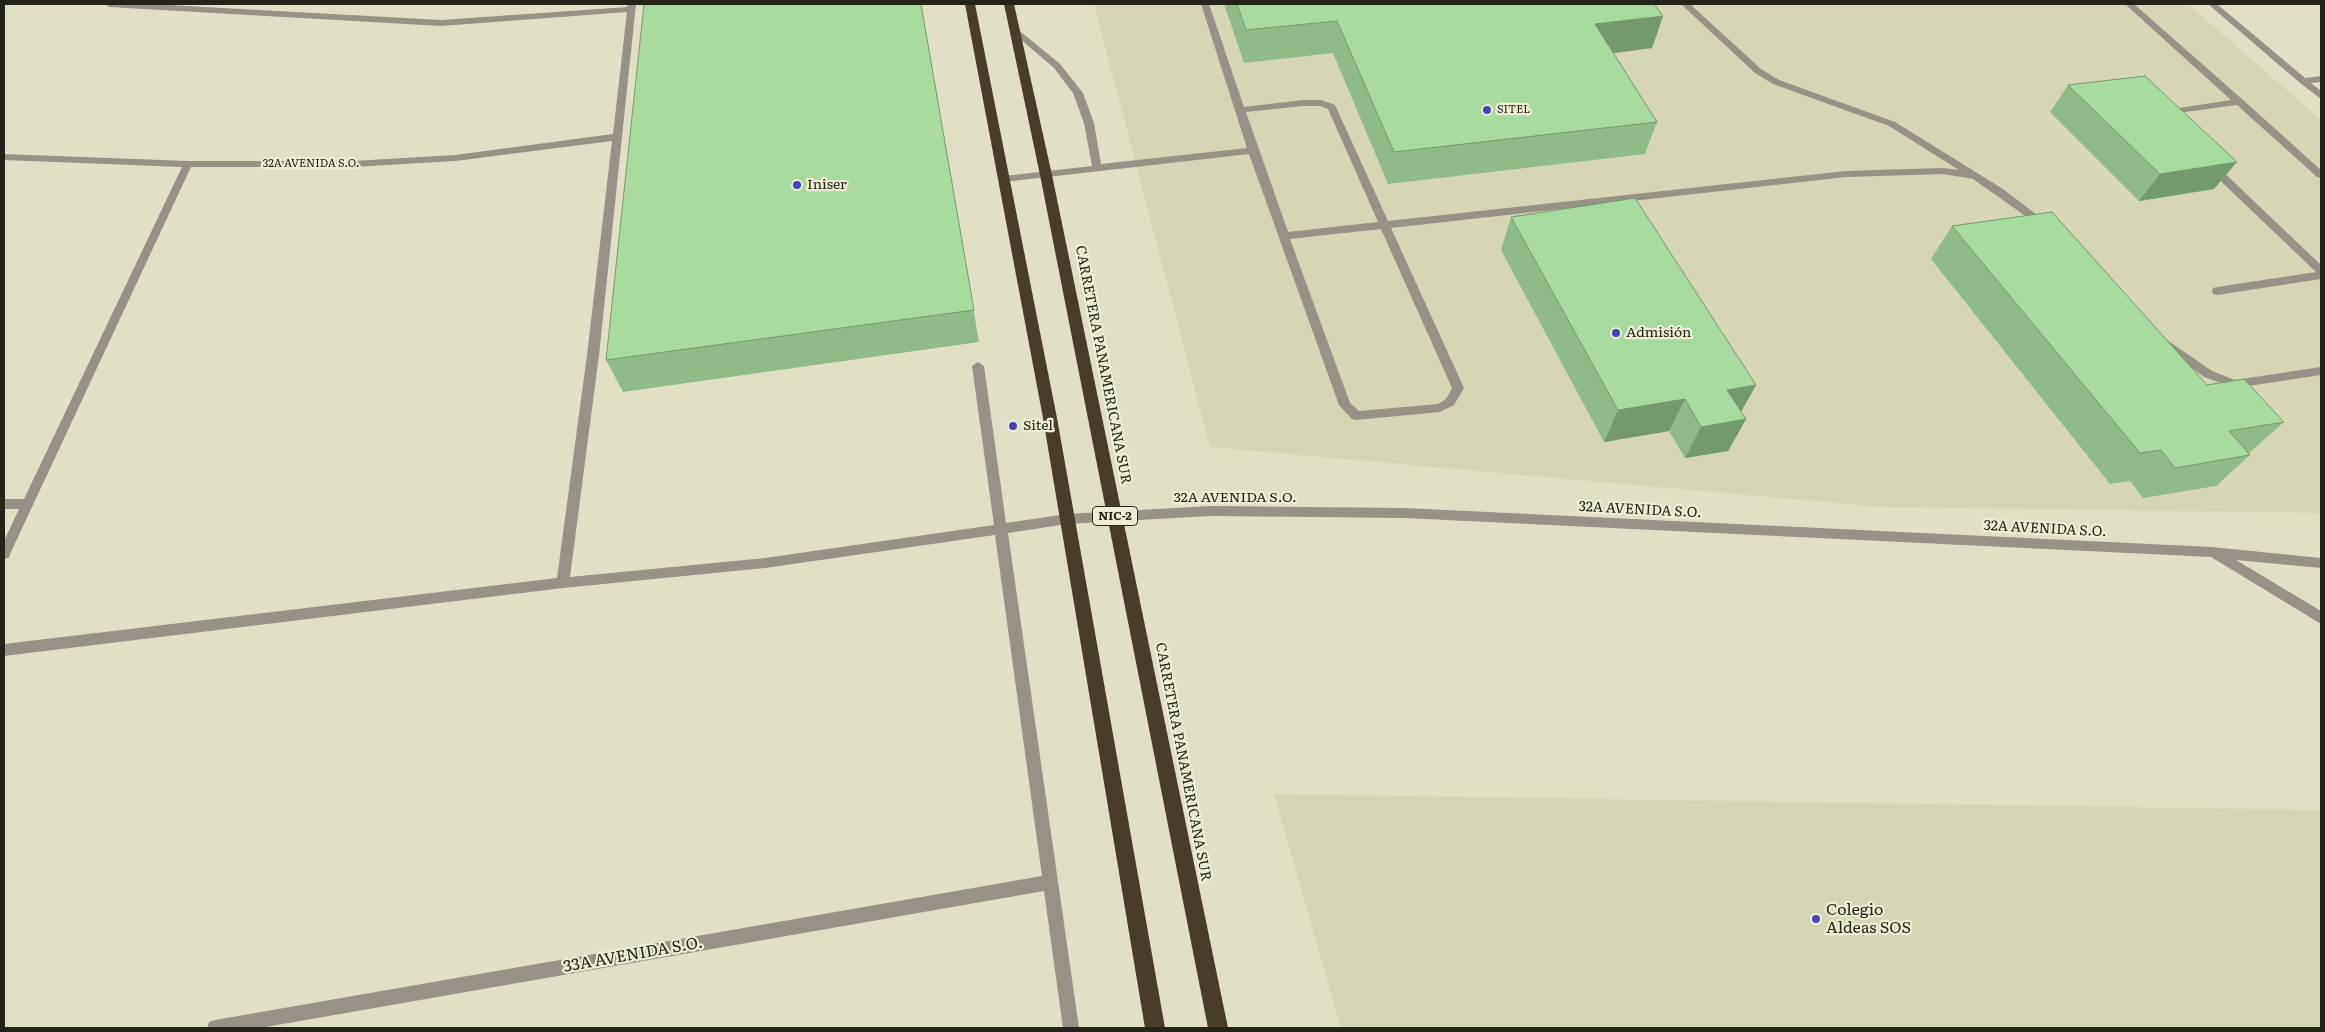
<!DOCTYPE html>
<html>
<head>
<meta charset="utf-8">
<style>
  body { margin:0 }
  #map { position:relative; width:2325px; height:1032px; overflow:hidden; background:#e1e0c7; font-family:Literata,serif }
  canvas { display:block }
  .frame { position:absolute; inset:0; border:5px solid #23231a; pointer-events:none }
</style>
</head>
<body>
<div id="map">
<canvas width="2325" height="1032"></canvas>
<div class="frame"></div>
</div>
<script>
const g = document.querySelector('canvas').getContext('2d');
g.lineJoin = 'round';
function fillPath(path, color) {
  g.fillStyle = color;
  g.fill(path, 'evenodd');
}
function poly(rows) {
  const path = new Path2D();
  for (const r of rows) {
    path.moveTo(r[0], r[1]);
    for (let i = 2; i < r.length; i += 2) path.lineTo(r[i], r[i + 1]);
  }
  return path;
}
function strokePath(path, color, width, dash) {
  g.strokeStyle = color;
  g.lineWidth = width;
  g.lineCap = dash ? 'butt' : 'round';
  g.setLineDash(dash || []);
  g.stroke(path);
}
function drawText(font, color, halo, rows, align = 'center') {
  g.font = font + ' Literata,serif';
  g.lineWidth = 4.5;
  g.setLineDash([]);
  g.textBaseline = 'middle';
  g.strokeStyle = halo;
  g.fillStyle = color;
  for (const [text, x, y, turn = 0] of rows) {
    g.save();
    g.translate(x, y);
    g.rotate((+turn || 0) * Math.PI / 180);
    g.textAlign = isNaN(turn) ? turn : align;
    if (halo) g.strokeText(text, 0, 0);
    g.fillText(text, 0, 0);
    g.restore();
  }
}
fillPath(poly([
  [1094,4,2188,4,2321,120,2321,513,1881,507,1210,447],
  [1274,794,2321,810,2321,1028,1341,1028]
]), '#d6d5b5');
fillPath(poly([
  [105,4,151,4,441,20,627,7,628,4,636,4,599,355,570,577,765,558,994,525,972,366,978,362,984,366,1006,523,1067,514,1211,506,1405,508,2212,547,2321,558,2321,568,2236,560,2321,611,2321,624,2211,557,1405,518,1211,516,1067,524,1008,533,1079,1028,1063,1028,1044,891,260,1028,207,1028,209,1022,215,1020,1042,876,995,535,765,568,563,588,4,656,4,644,557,578,587,355,612,141,455,161,353,167,191,167,10,554,9,558,4,559,4,541,19,509,4,509,4,499,24,499,182,167,4,160,4,154,188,161,353,161,455,155,613,134,627,12,441,26,109,7,105,4],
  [1201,4,1209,4,1244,107,1303,100,1321,100,1335,105,1388,221,1846,171,1943,168,1959,170,1889,126,1773,84,1755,73,1681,4,1690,4,1761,69,1779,80,1895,122,2003,189,2050,225,2045,229,2041,227,1973,179,1943,174,1846,177,1391,228,1464,388,1454,405,1440,412,1356,420,1352,419,1339,405,1249,154,1004,182,999,179,1004,176,1092,166,1084,123,1073,93,1054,68,1012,32,1012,28,1015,27,1060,64,1083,93,1094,123,1101,164,1247,148,1201,4],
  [1303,106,1320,106,1328,109,1378,222,1288,232,1246,112,1303,106],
  [1381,229,1452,388,1446,399,1438,404,1359,411,1350,403,1290,239,1381,229],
  [2125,4,2134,4,2243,100,2321,170,2321,178,2317,177,2237,105,2163,115,2161,113,2166,110,2231,100,2125,4],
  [2208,4,2217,4,2305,78,2321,76,2321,82,2311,83,2321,91,2321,99,2300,83,2208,4],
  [2213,165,2217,166,2321,265,2321,279,2217,295,2213,294,2212,291,2213,288,2217,287,2316,272,2209,170,2208,168,2213,165],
  [2167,340,2212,371,2235,380,2321,367,2321,375,2235,388,2204,377,2163,347,2161,344,2167,340]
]), '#989188');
fillPath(poly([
  [965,4,975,4,1057,418,1165,1028,1145,1028,1043,418,965,4],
  [1004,4,1014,4,1052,175,1228,1028,1208,1028,1040,175,1004,4]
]), '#4a3c2b');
fillPath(poly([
  [921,4,979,342,623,392,606,360],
  [1224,4,1654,4,1663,16,1652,48,1613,53,1657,122,1645,154,1388,184,1333,53,1244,63],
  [2068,85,2214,189,2139,201,2050,112],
  [1511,217,1756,385,1741,412,1746,419,1728,451,1685,458,1669,431,1604,442,1501,250],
  [1952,226,2207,385,2284,422,2249,453,2250,455,2216,486,2143,498,2130,481,2110,484,1931,259]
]), '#90bb89');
fillPath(poly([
  [1663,16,1652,48,1585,57,1595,24],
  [2237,162,2214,189,2139,201,2160,174],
  [1756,385,1738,417,1727,390],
  [1685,399,1669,431,1604,442,1618,410],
  [1746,419,1728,451,1685,458,1701,427]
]), '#76986f');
const building = poly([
  [644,4,921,4,974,310,606,360,644,4],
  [1237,4,1654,4,1663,16,1595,24,1657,122,1394,152,1337,21,1246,30,1237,4],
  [2145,76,2237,162,2160,174,2068,85,2145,76],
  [1635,198,1756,385,1727,390,1746,419,1701,427,1685,399,1618,410,1511,217,1635,198],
  [2052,212,2207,385,2244,379,2284,422,2229,431,2250,455,2175,468,2161,450,2140,453,1952,226,2052,212]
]);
fillPath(building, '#a8d99f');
strokePath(building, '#76986f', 1);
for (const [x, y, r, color] of [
  [1487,110,5,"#4744ba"],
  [797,185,5,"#4744ba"],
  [1616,333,5,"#4744ba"],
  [1013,426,5,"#4744ba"],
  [1816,919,5,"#4744ba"]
]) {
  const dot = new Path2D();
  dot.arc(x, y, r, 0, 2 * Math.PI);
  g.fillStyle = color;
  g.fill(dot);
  strokePath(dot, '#eeeed4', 2);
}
drawText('11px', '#23231a', '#eeeed4', [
  ["SITEL",1497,110]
], 'left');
drawText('11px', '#23231a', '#eeeed4', [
  ["32A AVENIDA S.O.",311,164]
]);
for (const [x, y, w] of [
  [1115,516,45]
]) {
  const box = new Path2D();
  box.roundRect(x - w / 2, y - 9.5, w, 19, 4);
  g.fillStyle = '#eeeed4';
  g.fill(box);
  strokePath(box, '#23231a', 1);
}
drawText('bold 12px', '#23231a', null, [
  ["NIC-2",1115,516]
]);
drawText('14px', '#23231a', '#eeeed4', [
  ["Iniser",807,185],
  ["Admisión",1626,333],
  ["Sitel",1023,426]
], 'left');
drawText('14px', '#23231a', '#eeeed4', [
  ["CARRETERA PANAMERICANA SUR",1103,365,79],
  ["32A AVENIDA S.O.",1235,498],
  ["32A AVENIDA S.O.",1640,510,3],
  ["32A AVENIDA S.O.",2045,529,3],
  ["CARRETERA PANAMERICANA SUR",1183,762,79]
]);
drawText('16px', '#23231a', '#eeeed4', [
  ["Colegio",1826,910],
  ["Aldeas SOS",1826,928]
], 'left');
drawText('16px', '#23231a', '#eeeed4', [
  ["33A AVENIDA S.O.",633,955,-10]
]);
</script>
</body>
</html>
